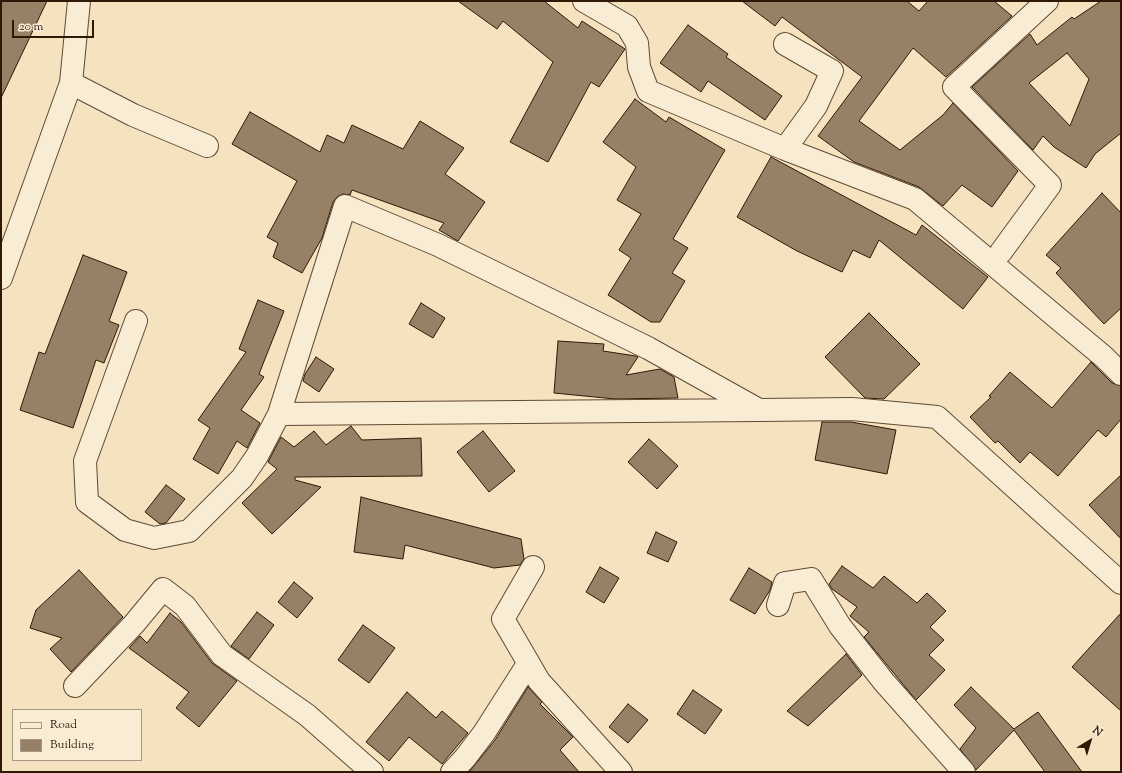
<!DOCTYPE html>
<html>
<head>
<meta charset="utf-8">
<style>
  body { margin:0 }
  #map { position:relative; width:1122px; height:773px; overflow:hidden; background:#f5e2bf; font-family:"Sorts Mill Goudy",serif }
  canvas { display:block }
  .frame { position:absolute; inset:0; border:2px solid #301806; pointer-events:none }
  .legend { position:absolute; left:12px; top:709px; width:130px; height:52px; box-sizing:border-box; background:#f8ecd5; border:1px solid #a89782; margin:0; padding:5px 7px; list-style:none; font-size:12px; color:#301806 }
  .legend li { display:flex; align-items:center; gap:8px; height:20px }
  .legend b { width:20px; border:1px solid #a89782 }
  .north { position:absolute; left:1070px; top:721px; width:40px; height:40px; -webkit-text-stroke:3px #f8ecd5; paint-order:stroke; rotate:38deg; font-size:11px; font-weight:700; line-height:16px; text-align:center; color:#301806 }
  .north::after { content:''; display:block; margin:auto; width:14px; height:18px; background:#301806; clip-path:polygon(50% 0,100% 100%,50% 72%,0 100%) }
  .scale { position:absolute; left:12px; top:20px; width:82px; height:18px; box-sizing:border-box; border:2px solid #301806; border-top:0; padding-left:5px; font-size:12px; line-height:14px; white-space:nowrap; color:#301806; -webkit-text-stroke:3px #f8ecd5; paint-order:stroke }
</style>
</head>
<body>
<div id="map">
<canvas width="1122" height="773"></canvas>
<div class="frame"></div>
<ul class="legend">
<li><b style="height:5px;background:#f8ecd5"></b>Road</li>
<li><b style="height:11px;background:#968166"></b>Building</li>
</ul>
<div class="north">N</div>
<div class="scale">20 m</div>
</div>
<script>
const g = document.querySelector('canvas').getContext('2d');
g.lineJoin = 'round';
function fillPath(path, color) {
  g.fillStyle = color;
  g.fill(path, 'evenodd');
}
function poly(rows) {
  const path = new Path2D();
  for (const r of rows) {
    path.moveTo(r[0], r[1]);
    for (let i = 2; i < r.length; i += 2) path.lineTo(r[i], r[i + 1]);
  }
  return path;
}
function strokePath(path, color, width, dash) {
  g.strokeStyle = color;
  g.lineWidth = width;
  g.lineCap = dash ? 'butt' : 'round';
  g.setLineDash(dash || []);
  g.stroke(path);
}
const building = poly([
  [1,1,47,1,1,98,1,1],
  [458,1,544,1,578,28,582,21,625,49,599,87,591,82,548,162,510,142,553,62,503,21,497,29,458,1],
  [742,1,907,1,919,11,928,1,994,1,1012,16,946,77,913,48,859,121,900,150,943,115,953,103,1018,171,992,207,962,185,943,206,919,187,854,162,818,136,862,77,782,17,775,26,742,1],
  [1101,1,1121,1,1121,133,1095,154,1086,168,1054,147,1043,136,1033,150,972,87,1030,34,1037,45,1072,17,1074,19,1101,1],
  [1067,53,1089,79,1070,126,1029,83,1067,53],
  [688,25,728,54,726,57,782,96,765,120,708,81,701,92,660,63,688,25],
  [635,99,666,122,669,117,725,150,673,239,688,248,672,273,685,281,660,322,651,322,608,295,631,258,619,250,641,214,617,200,636,167,603,142,635,99],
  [250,112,320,152,327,135,344,143,352,125,403,149,420,121,464,148,445,174,485,202,458,241,439,230,444,223,352,190,350,195,343,194,337,197,333,202,322,238,302,273,273,257,278,243,267,237,297,181,232,144,250,112],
  [771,157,916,235,922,225,988,277,963,309,879,240,870,258,853,250,842,272,797,251,737,217,771,157],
  [1102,193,1121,213,1121,308,1104,324,1056,273,1061,268,1046,255,1102,193],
  [83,255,127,272,109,321,119,325,104,363,96,360,73,428,20,410,39,352,45,354,83,255],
  [258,300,284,311,259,374,264,377,241,410,260,423,247,448,237,441,218,474,193,459,210,428,198,420,246,352,239,349,258,300],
  [421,303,445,318,433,338,409,324,421,303],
  [869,313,920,364,884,399,865,398,825,357,869,313],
  [558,341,604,344,603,351,636,356,638,357,626,375,660,369,674,377,678,398,615,399,554,393,558,341],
  [316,357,334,369,319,392,303,381,305,374,316,357],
  [1091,362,1112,383,1121,386,1121,419,1106,437,1098,430,1058,476,1030,452,1020,463,998,441,995,443,970,417,991,397,989,396,1010,372,1052,408,1091,362],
  [822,422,851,422,896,430,887,474,815,460,822,422],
  [351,426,362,440,421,438,422,476,295,477,295,480,321,487,272,534,242,503,277,469,268,462,281,437,294,447,314,431,326,445,351,426],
  [483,431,515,471,489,492,457,452,483,431],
  [649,439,678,466,657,489,628,462,649,439],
  [1121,475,1121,539,1089,505,1121,475],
  [166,485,185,499,166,523,160,524,145,512,166,485],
  [361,497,521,539,524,559,520,565,494,568,405,545,403,559,354,552,361,497],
  [656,532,677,542,668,562,647,553,656,532],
  [842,566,873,588,884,576,917,603,927,593,946,611,930,627,944,640,929,655,945,670,916,700,864,637,869,632,850,616,857,607,832,589,829,584,842,566],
  [600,567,619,578,604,603,586,592,600,567],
  [749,568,772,582,770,590,755,614,730,600,749,568],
  [79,570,123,617,71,672,50,649,62,638,30,628,36,610,79,570],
  [294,582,313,598,297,618,278,602,294,582],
  [257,612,274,625,249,659,231,646,257,612],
  [170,613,181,622,212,663,237,681,199,727,176,708,189,692,129,648,140,636,147,643,170,613],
  [1121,613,1121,711,1072,667,1121,613],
  [363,625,395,648,369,683,338,660,363,625],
  [846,654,862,675,808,726,787,711,846,654],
  [528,687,542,702,540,704,573,737,560,750,579,772,469,772,495,740,528,687],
  [971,687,1014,729,1038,712,1082,772,1045,772,1014,730,976,770,960,749,976,728,954,705,971,687],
  [693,690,722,710,705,734,677,714,693,690],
  [407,692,436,718,442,711,468,733,442,764,409,737,389,761,366,742,407,692],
  [628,704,648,720,628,743,609,727,628,704]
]);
fillPath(building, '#968166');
strokePath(building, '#301806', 1);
const minor = poly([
  [584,1,627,26,637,43,639,67,648,91,785,149,915,199,1104,357,1121,374],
  [71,83,133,115,207,146],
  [785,149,816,106,832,71,785,44],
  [1001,252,1050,185,954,87,1047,1],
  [1,278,71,83,79,1],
  [136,321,85,461,87,502,125,530,154,538,189,531,242,478,257,456,279,414,345,206,438,245,648,348,759,410,852,409,937,417,1121,583],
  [279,414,758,410],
  [533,567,503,619,539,681,621,772],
  [778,605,785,583,811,579,840,626,884,682,964,772],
  [75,686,134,624,163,589,185,606,222,655,307,715,372,772],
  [452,772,465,758,484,733,528,664]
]);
strokePath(minor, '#614a34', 24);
strokePath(minor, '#f8ecd5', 22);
</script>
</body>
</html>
